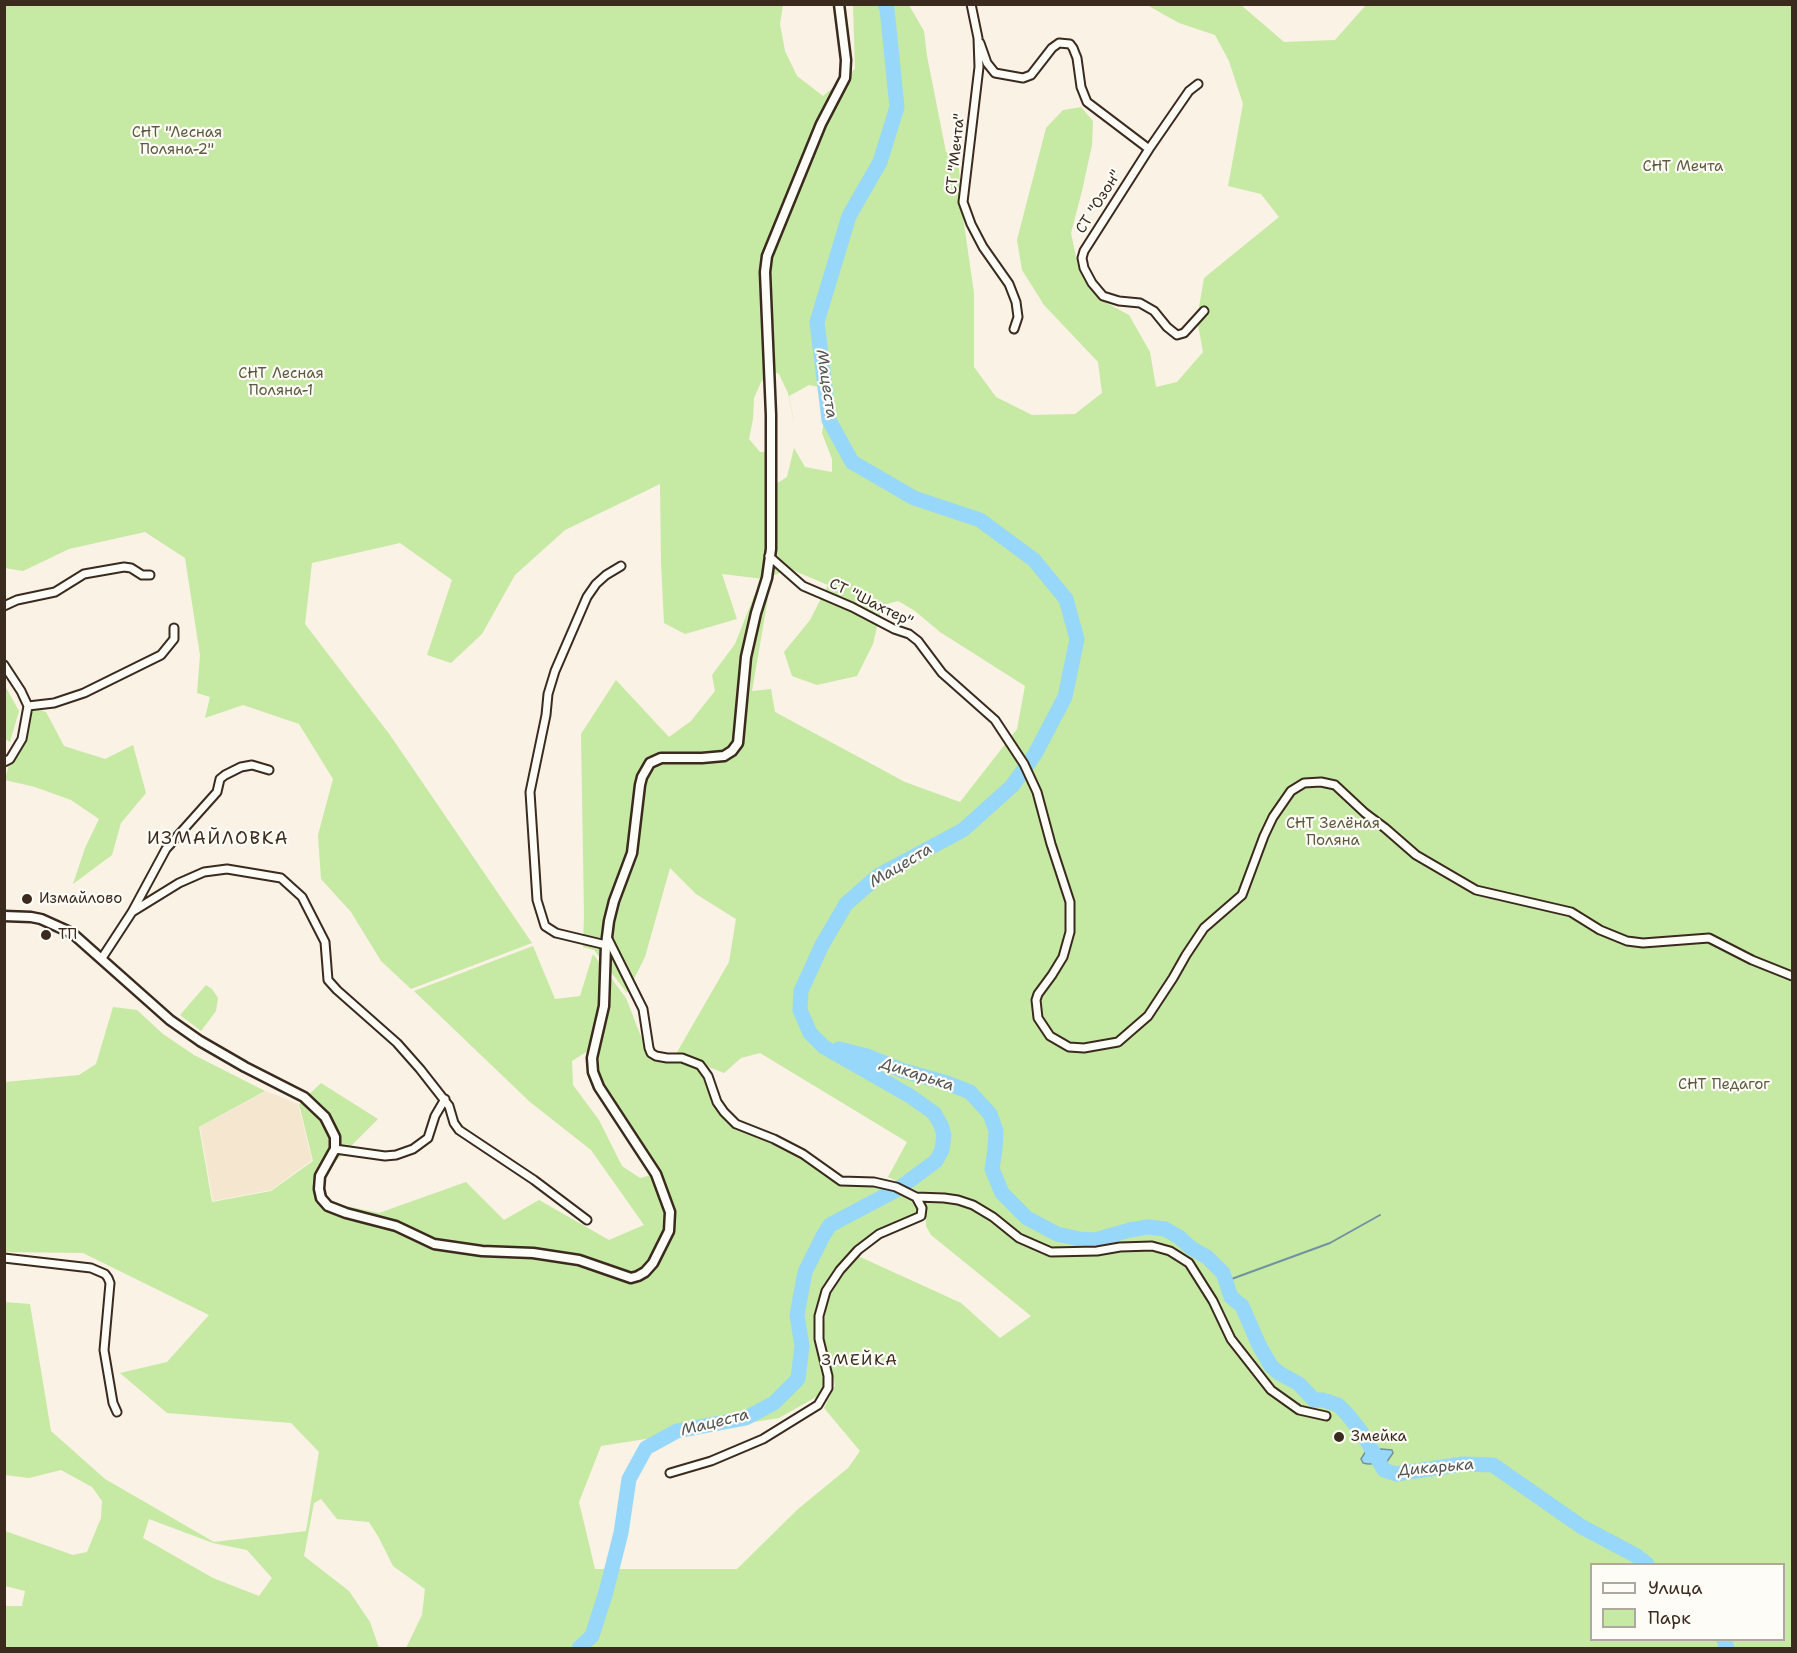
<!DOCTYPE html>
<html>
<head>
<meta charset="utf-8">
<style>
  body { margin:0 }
  #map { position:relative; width:1797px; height:1653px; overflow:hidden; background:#f9f2e5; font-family:"Shantell Sans",sans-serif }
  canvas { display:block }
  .frame { position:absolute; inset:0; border:6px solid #3b2a1e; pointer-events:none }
  .legend { position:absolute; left:1590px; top:1563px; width:195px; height:78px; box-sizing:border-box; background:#fdfcf7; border:2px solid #afa8a0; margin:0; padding:8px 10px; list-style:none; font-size:18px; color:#3b2a1e }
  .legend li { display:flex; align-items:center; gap:12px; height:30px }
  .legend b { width:30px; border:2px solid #afa8a0 }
</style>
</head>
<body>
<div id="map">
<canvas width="1797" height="1653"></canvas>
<div class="frame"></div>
<ul class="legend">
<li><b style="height:8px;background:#fdfcf7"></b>Улица</li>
<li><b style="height:16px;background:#c6e9a3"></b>Парк</li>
</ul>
</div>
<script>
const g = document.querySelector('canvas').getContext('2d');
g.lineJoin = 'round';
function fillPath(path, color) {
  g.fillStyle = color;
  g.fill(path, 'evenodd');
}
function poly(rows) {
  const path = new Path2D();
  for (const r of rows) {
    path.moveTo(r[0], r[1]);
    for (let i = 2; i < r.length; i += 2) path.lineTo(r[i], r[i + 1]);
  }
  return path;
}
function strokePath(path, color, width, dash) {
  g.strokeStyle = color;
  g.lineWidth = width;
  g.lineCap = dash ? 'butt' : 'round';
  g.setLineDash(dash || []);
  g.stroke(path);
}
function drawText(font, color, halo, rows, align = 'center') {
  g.font = font + ' "Shantell Sans",sans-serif';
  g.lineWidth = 4.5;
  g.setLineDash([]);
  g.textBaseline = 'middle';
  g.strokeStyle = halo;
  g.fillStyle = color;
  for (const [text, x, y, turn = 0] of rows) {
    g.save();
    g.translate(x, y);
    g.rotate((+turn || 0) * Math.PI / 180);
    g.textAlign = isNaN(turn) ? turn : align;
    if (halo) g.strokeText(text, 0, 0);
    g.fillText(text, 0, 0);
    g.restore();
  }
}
fillPath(poly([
  [266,1091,298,1104,312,1160,271,1190,213,1201,200,1127]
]), '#f5e6cf');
fillPath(poly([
  [5,5,783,5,780,24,785,51,797,76,823,96,855,69,853,5,909,5,924,31,927,56,946,152,955,158,959,168,961,203,974,293,974,367,996,397,1032,415,1075,414,1102,393,1098,362,1044,305,1022,270,1017,240,1046,128,1063,110,1081,107,1093,121,1092,145,1082,191,1071,233,1078,266,1101,300,1129,315,1150,352,1156,387,1177,382,1203,352,1197,319,1204,278,1279,217,1261,194,1228,186,1243,104,1229,61,1215,35,1179,23,1147,5,1241,5,1284,42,1335,40,1366,5,1792,5,1792,1648,406,1648,422,1615,425,1589,393,1566,379,1538,369,1522,337,1519,321,1499,314,1503,304,1556,349,1591,370,1622,379,1648,5,1648,4,1606,22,1606,25,1591,5,1586,5,1531,73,1555,87,1552,101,1518,102,1501,92,1487,61,1470,29,1478,5,1475,5,1302,30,1304,51,1431,105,1479,214,1542,306,1531,319,1452,291,1423,167,1413,120,1373,167,1362,209,1315,83,1253,5,1252,5,1082,79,1075,96,1064,113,1007,137,1010,163,1034,194,1055,265,1091,199,1127,212,1202,271,1191,313,1161,299,1104,321,1083,378,1119,327,1170,323,1197,337,1204,379,1213,466,1182,504,1220,539,1200,609,1240,644,1225,591,1150,530,1102,414,991,533,946,555,999,580,996,593,954,626,998,649,1057,672,1058,697,1066,705,1079,717,1107,732,1121,780,1139,854,1184,892,1188,914,1201,918,1214,878,1232,850,1253,822,1288,816,1341,825,1392,779,1418,601,1446,579,1502,595,1569,737,1569,798,1509,848,1468,860,1451,824,1408,835,1386,822,1337,829,1292,858,1256,961,1303,1000,1338,1031,1316,931,1235,926,1226,925,1211,920,1192,888,1177,907,1142,760,1053,741,1058,724,1073,676,1054,729,962,736,919,696,894,670,868,645,957,627,993,594,950,583,947,584,915,581,734,616,680,669,737,691,721,715,691,712,675,735,644,754,596,768,598,752,691,771,689,775,712,905,782,960,802,1017,729,1025,686,940,632,915,611,898,601,887,604,880,614,873,644,857,676,817,685,792,676,784,652,810,620,828,585,790,569,764,579,722,574,737,619,685,634,664,623,661,563,660,484,565,530,515,575,482,634,451,663,427,655,452,580,400,543,312,563,305,624,390,735,532,943,411,989,381,961,351,912,321,879,318,835,333,779,299,724,243,705,205,718,210,697,197,693,200,655,185,558,145,532,69,549,23,571,5,568],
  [769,369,779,374,788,393,794,422,794,448,787,477,771,487],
  [767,376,769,452,760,452,749,439,753,419,754,398,761,382],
  [809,385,820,387,824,421,822,433,832,459,832,472,805,467,794,448,794,421,789,396],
  [594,1047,599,1087,655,1174,640,1178,622,1166,599,1120,573,1085,572,1061],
  [149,1519,213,1543,247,1550,272,1578,259,1596,213,1578,143,1538],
  [1592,1564,1784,1564,1784,1640,1592,1640],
  [4,684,19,711,10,742,5,739],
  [28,706,46,712,64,746,105,759,133,745,146,793,121,823,112,855,73,884,85,848,99,819,71,800,35,787,5,780,10,759,22,739],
  [206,985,212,989,218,998,216,1011,201,1031,180,1015]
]), '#c6e9a3');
const water = poly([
  [1381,1449,1392,1450,1393,1453,1386,1463,1368,1464,1363,1463,1361,1459,1366,1451,1381,1449]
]);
fillPath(water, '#97d7f9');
strokePath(water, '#7292a1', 1.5);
strokePath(poly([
  [1226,1281,1330,1243,1380,1215]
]), '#7292a1', 2);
strokePath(poly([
  [839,1049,867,1056,901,1070,947,1083,970,1092,990,1114,996,1131,995,1149,992,1169,1002,1193,1027,1218,1057,1234,1079,1239,1095,1240,1130,1230,1148,1227,1165,1229,1179,1237,1191,1248,1207,1257,1223,1273,1231,1297,1242,1306,1259,1345,1271,1366,1279,1373,1299,1384,1314,1400,1323,1400,1338,1405,1347,1414,1362,1433,1384,1470,1396,1474,1463,1464,1493,1465,1582,1527,1637,1556,1647,1564],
  [1724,1640,1727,1648],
  [579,1648,592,1636,606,1592,621,1533,629,1479,646,1448,677,1431,746,1418,774,1403,798,1379,802,1346,797,1315,805,1272,823,1236,830,1225,898,1189,936,1161,942,1150,944,1135,941,1125,934,1113,910,1096,824,1047,810,1033,800,1010,801,991,822,945,846,904,879,875,963,830,1012,786,1035,754,1065,697,1077,639,1066,599,1034,560,980,520,914,498,852,462,829,420,817,322,849,216,880,162,897,107,887,9,885,4]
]), '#97d7f9', 15);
const minor = poly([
  [971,4,978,38,979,67,963,202,971,224,983,247,1009,284,1016,302,1018,317,1014,329],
  [980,43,987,63,995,73,1023,78,1031,75,1052,48,1059,43,1070,44,1073,48,1077,58,1081,87,1087,102,1149,149],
  [1198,84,1189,91,1149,149,1084,251,1082,258,1084,268,1092,283,1103,296,1119,301,1140,303,1154,311,1167,327,1177,335,1184,333,1204,311],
  [769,556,803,586,852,607,894,629,909,634,918,641,942,673,995,720,1024,764,1037,792,1051,844,1070,902,1070,932,1063,957,1052,975,1038,994,1036,1000,1038,1018,1050,1036,1069,1047,1084,1048,1118,1042,1148,1016,1173,978,1186,955,1204,928,1242,895,1264,836,1273,817,1291,791,1304,783,1321,782,1335,785,1365,813,1385,828,1416,855,1476,890,1571,912,1600,930,1627,941,1643,943,1709,938,1752,960,1792,976],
  [4,606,17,600,55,592,84,574,124,567,131,568,142,575,150,575],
  [4,665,21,691,28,706,22,739,10,759,4,762],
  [28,706,54,703,84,693,161,655,174,639,174,628],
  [132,912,179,883,204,872,227,869,281,878,302,897,325,942,328,980,337,990,397,1043,420,1069,449,1106,454,1123,459,1130,534,1180,587,1220],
  [607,937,643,1009,649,1048,651,1053,656,1056,667,1058,682,1058,700,1065,708,1076,717,1102,724,1112,736,1124,774,1139,803,1154,841,1181,874,1182,896,1187,916,1197,944,1198,958,1200,973,1205,993,1217,1019,1238,1051,1252,1097,1251,1120,1247,1152,1246,1170,1251,1189,1263,1213,1301,1231,1339,1271,1390,1299,1410,1326,1416],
  [606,945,556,933,545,926,537,900,530,792,546,715,548,694,555,671,587,597,596,584,606,575,621,566],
  [102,958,132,912,166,849,217,792,220,779,225,775,241,767,252,765,269,770],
  [335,1149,385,1156,396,1155,413,1149,428,1138,435,1116,445,1099],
  [4,1258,91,1268,105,1274,108,1278,110,1283,104,1350,113,1403,117,1412],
  [670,1473,711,1461,763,1439,818,1405,828,1388,828,1376,819,1339,819,1316,826,1291,840,1270,858,1250,879,1234,921,1216,922,1208,916,1197]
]);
const tertiary = poly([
  [4,916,31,917,41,919,72,933,170,1020,200,1041,245,1067,304,1097,325,1117,335,1137,335,1149,320,1176,319,1189,321,1198,328,1206,346,1213,396,1226,434,1244,482,1251,533,1253,579,1260,631,1278,638,1276,645,1272,653,1263,669,1231,670,1212,656,1174,599,1087,593,1072,592,1058,604,1006,606,945,609,921,614,901,632,853,640,785,642,777,650,763,661,758,702,758,724,756,732,751,738,743,746,657,756,613,767,578,771,549,771,415,765,272,767,256,821,124,845,78,846,60,839,4]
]);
strokePath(minor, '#3b2a1e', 11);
strokePath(tertiary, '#3b2a1e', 13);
strokePath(minor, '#fdfcf7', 7);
strokePath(tertiary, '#fdfcf7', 8);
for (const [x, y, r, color] of [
  [27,899,6,"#3b2a1e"],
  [46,935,6,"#3b2a1e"],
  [1339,1437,6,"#3b2a1e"]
]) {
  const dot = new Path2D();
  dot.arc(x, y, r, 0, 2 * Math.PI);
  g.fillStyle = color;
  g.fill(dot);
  strokePath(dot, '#fdfcf7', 2);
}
drawText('15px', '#5e5a3f', '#fdfcf7', [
  ["СНТ \"Лесная",177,133],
  ["Поляна-2\"",177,150],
  ["СНТ Мечта",1683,167],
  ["СНТ Лесная",281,374],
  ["Поляна-1",281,391],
  ["СНТ Зелёная",1333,824],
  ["Поляна",1333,841],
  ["СНТ Педагог",1724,1085]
]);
drawText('15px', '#3b2a1e', '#fdfcf7', [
  ["СТ \"Мечта\"",956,154,-84],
  ["СТ \"Озон\"",1099,202,-58],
  ["СТ \"Шахтер\"",871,603,26]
]);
drawText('15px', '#3b2a1e', '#fdfcf7', [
  ["Измайлово",39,899],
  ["ТП",58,935],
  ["Змейка",1351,1437]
], 'left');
drawText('italic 16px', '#525555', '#fdfcf7', [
  ["Мацеста",826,384,81],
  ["Мацеста",901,866,-31],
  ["Дикарька",917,1075,18],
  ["Мацеста",715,1423,-14],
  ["Дикарька",1436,1468,-5]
]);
g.letterSpacing = '1.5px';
drawText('16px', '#3b2a1e', '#fdfcf7', [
  ["ЗМЕЙКА",860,1361]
]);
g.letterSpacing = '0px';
g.letterSpacing = '1.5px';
drawText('18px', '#3b2a1e', '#fdfcf7', [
  ["ИЗМАЙЛОВКА",218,839]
]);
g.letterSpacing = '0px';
</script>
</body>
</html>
